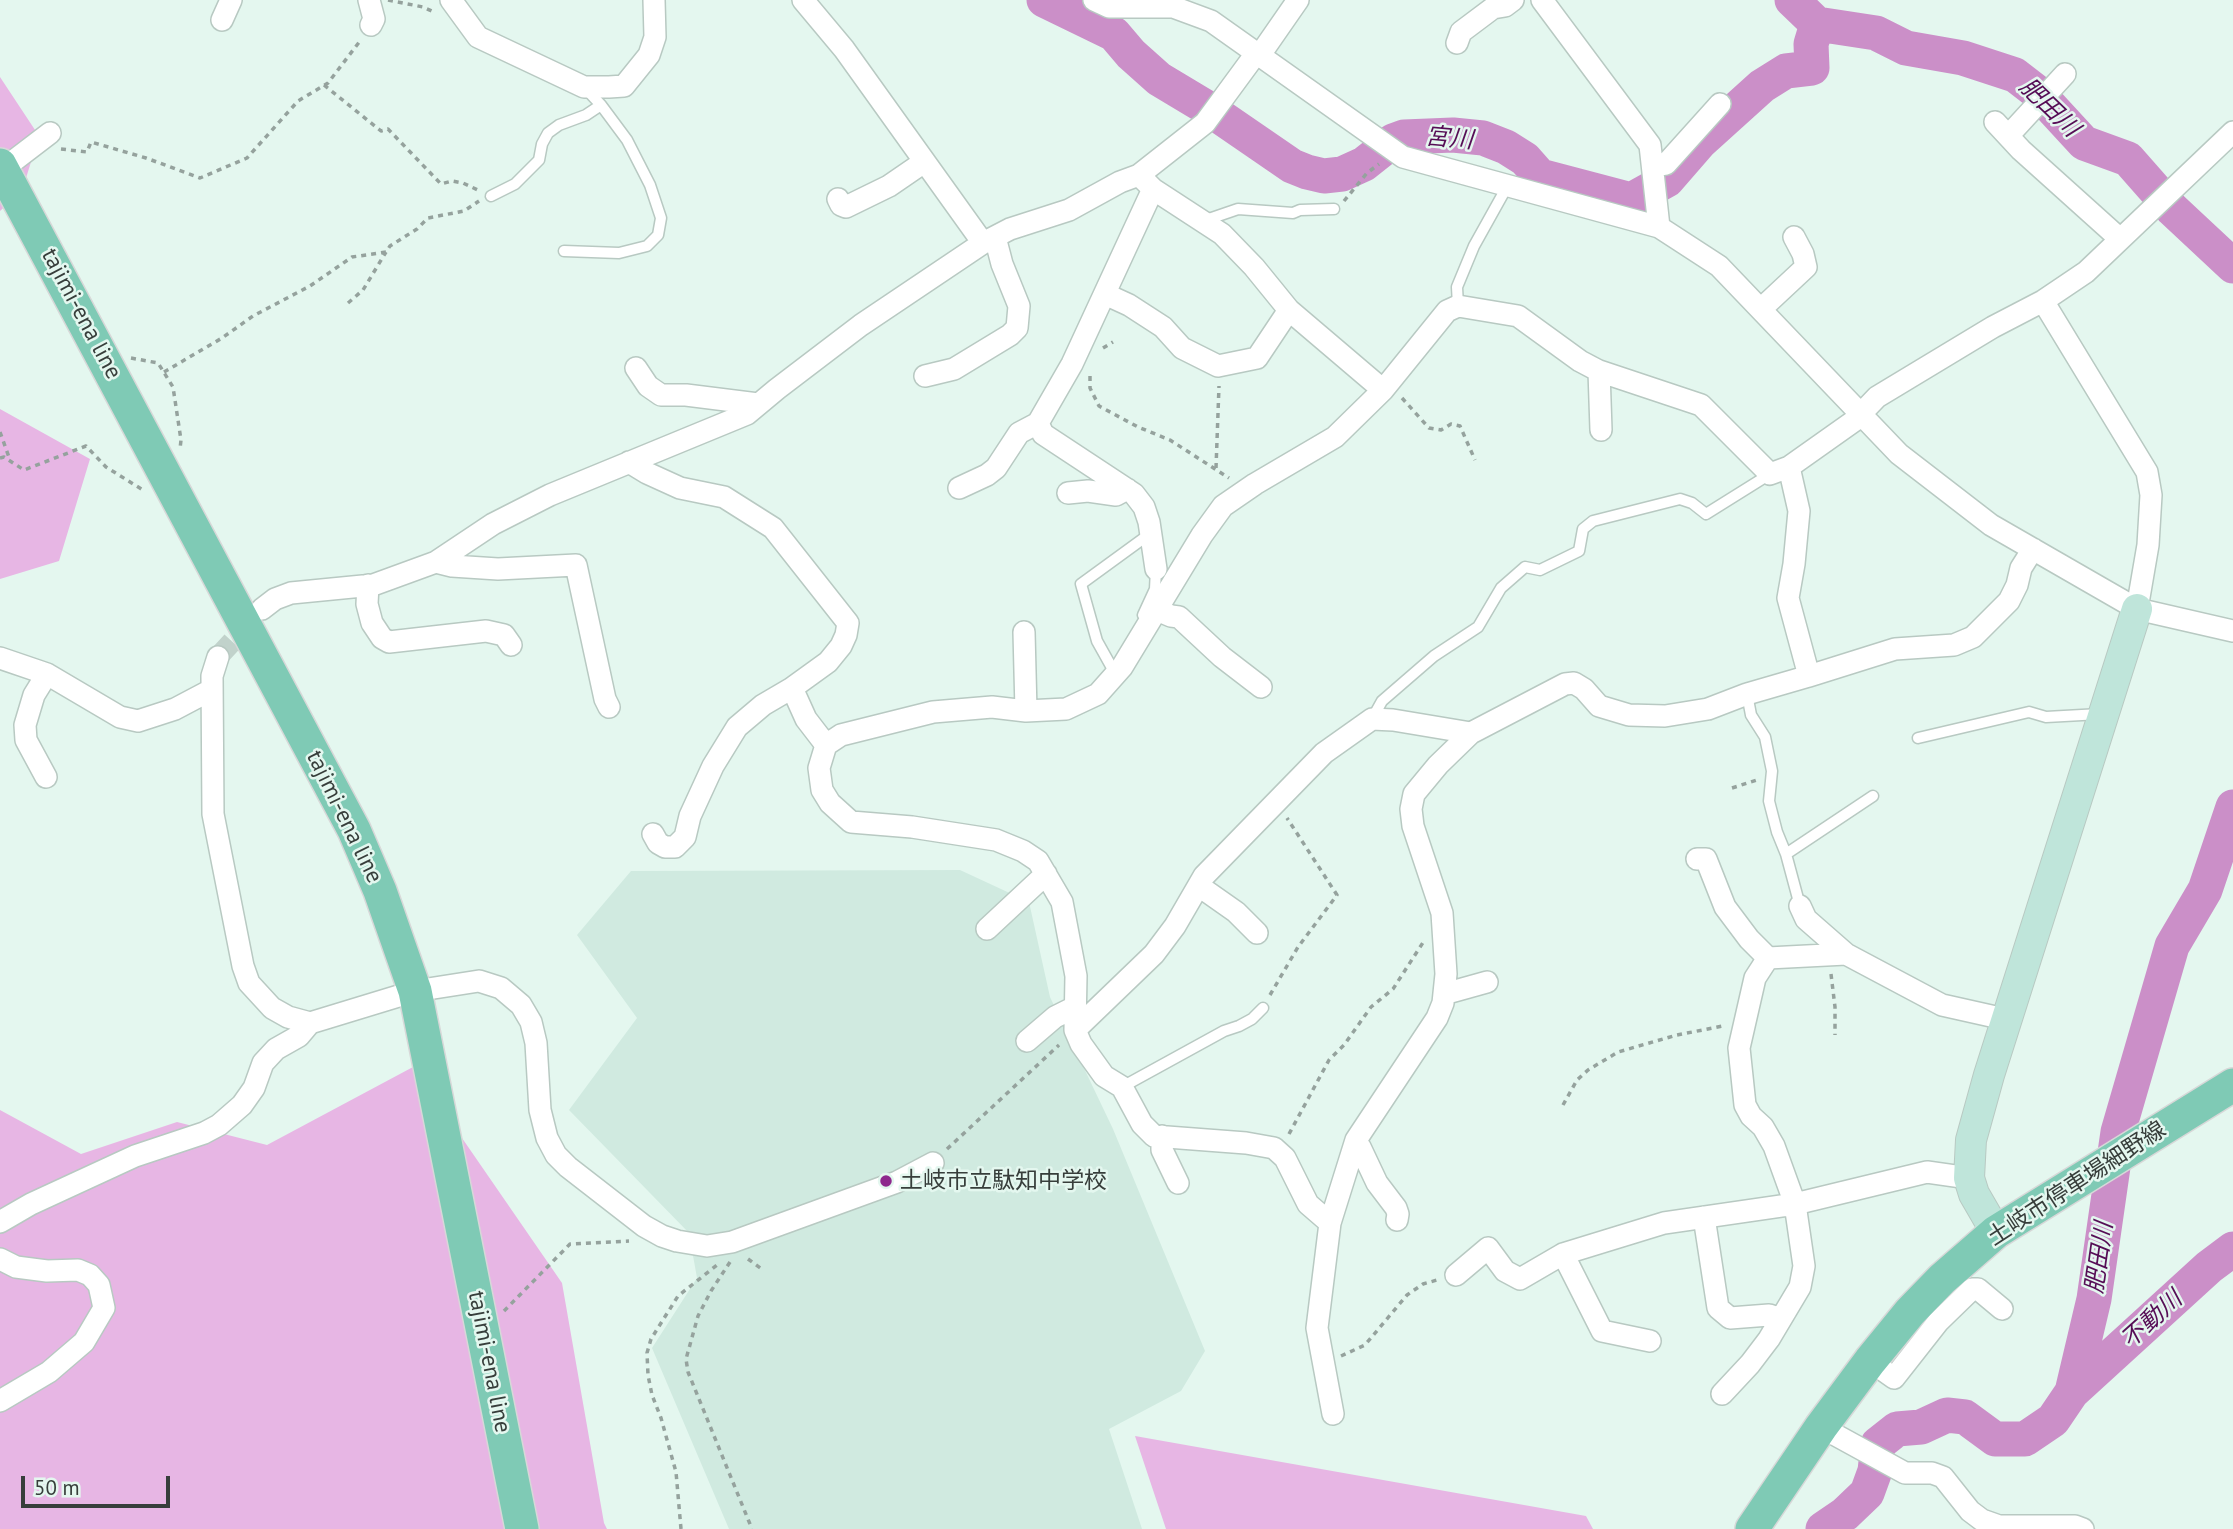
<!DOCTYPE html>
<html>
<head>
<meta charset="utf-8">
<style>
  body { margin:0 }
  #map { position:relative; width:2233px; height:1529px; overflow:hidden; background:#e4f7ef; font-family:"PT Sans",sans-serif }
  canvas { display:block }
  .scale { position:absolute; left:21px; top:1476px; width:149px; height:32px; box-sizing:border-box; border:4px solid #373e3b; border-top:0; padding-left:9px; font-size:21px; line-height:24px; white-space:nowrap; color:#373e3b; -webkit-text-stroke:5px #e4f7ef; paint-order:stroke }
</style>
</head>
<body>
<div id="map">
<canvas width="2233" height="1529"></canvas>
<div class="scale">50 m</div>
</div>
<script>
const g = document.querySelector('canvas').getContext('2d');
g.lineJoin = 'round';
function fillPath(path, color) {
  g.fillStyle = color;
  g.fill(path, 'evenodd');
}
function poly(rows) {
  const path = new Path2D();
  for (const r of rows) {
    path.moveTo(r[0], r[1]);
    for (let i = 2; i < r.length; i += 2) path.lineTo(r[i], r[i + 1]);
  }
  return path;
}
function strokePath(path, color, width, dash) {
  g.strokeStyle = color;
  g.lineWidth = width;
  g.lineCap = dash ? 'butt' : 'round';
  g.setLineDash(dash || []);
  g.stroke(path);
}
function drawText(font, color, halo, rows, align = 'center') {
  g.font = font + ' "PT Sans","Noto Sans JP",sans-serif';
  g.lineWidth = 5;
  g.setLineDash([]);
  g.textBaseline = 'middle';
  g.strokeStyle = halo;
  g.fillStyle = color;
  for (const [text, x, y, turn = 0] of rows) {
    g.save();
    g.translate(x, y);
    g.rotate((+turn || 0) * Math.PI / 180);
    g.textAlign = isNaN(turn) ? turn : align;
    if (halo) g.strokeText(text, 0, 0);
    g.fillText(text, 0, 0);
    g.restore();
  }
}
fillPath(poly([
  [960,870,1029,902,1050,997,1113,1129,1205,1351,1181,1391,1109,1429,1142,1529,729,1529,652,1348,697,1278,689,1233,569,1110,637,1018,577,935,631,871]
]), '#d0eae0');
fillPath(poly([
  [0,77,39,136,22,191,0,211],
  [0,409,90,459,59,561,0,579],
  [413,1067,562,1283,604,1523,607,1529,0,1529,0,1110,81,1154,177,1122,267,1145],
  [1135,1436,1586,1516,1593,1529,1166,1529]
]), '#e7b6e4');
strokePath(poly([
  [1044,0,1114,34,1131,54,1159,79,1209,109,1292,166,1307,172,1324,176,1342,174,1364,164,1393,141,1404,137,1453,135,1483,138,1506,147,1525,159,1540,176,1631,200,1667,180,1700,142,1762,86,1786,71,1812,68,1811,44,1817,24],
  [1792,0,1817,24,1876,33,1906,48,1963,58,2015,75,2037,92,2084,143,2128,159,2172,209,2233,266],
  [2072,1392,2209,1267,2233,1249],
  [1823,1529,1845,1514,1867,1493,1875,1471,1878,1444,1897,1429,1921,1427,1947,1415,1965,1417,1995,1439,2025,1439,2053,1420,2072,1392,2094,1299,2118,1132,2172,946,2205,890,2233,807]
]), '#cb8fc8', 35);
strokePath(poly([
  [218,657,252,620]
]), '#c1d2cb', 21, [21, 10]);
const lane = poly([
  [491,196,515,184,539,160,542,144,548,133,559,125,586,115,601,105],
  [1203,221,1238,209,1293,213,1300,210,1334,209],
  [564,251,619,253,647,246,658,235,661,218,650,185,627,140,601,105,586,89],
  [1458,306,1457,287,1474,246,1508,185],
  [1143,615,1155,589,1156,569],
  [1116,675,1097,641,1081,584,1151,533],
  [1747,694,1751,715,1765,737,1772,771,1769,801,1777,832,1786,854],
  [1372,719,1382,701,1434,656,1478,627,1501,588,1525,567,1540,570,1579,551,1583,529,1593,521,1680,499,1692,503,1706,514,1770,474],
  [1918,738,2029,712,2046,717,2100,714],
  [1800,906,1786,854,1873,796],
  [1122,1087,1224,1031,1239,1026,1252,1019,1263,1008]
]);
const street = poly([
  [369,0,374,19,371,25],
  [451,0,478,37,584,87,609,87,624,86,649,55,655,37,654,0],
  [803,0,844,49,983,243],
  [1094,0,1109,7,1173,7,1211,21,1403,157,1659,227,1719,266,1899,454,1991,525,2137,609,2233,631],
  [1542,0,1650,145,1659,227],
  [222,20,231,0],
  [1457,43,1461,32,1493,8,1505,6,1513,0],
  [1995,122,2021,150,2120,239],
  [2008,136,2065,74],
  [1653,166,1666,164,1720,104],
  [3,169,50,133],
  [1143,179,1153,189,1222,234,1254,267,1289,310,1383,390],
  [838,199,841,205,846,207,889,186,924,162],
  [1105,294,1129,305,1163,327,1182,348,1218,366,1257,358,1289,310],
  [2043,301,2147,472,2151,495,2148,545,2137,609],
  [1761,309,1806,267,1803,254,1794,237],
  [636,368,648,386,661,395,686,395,758,404],
  [1599,371,1601,430],
  [925,376,954,369,1010,335,1017,328,1019,306,1002,264,995,237],
  [1038,423,1043,434,1134,494,1144,507,1149,522,1156,569],
  [629,462,647,473,680,488,724,497,773,528,848,623,846,635,841,646,828,662,792,688,806,719,826,745],
  [959,488,987,475,996,468,1019,433,1038,423,1072,364,1153,189],
  [1068,493,1088,491,1116,495,1127,489],
  [436,562,452,566,498,569,576,565,605,699,609,707],
  [368,585,367,604,372,623,382,638,389,642,486,631,504,635,511,645],
  [262,609,275,599,291,593,373,585,436,562,493,524,550,495,747,414,777,389,861,325,983,243,1010,229,1069,210,1120,182,1139,175,1205,123,1252,59,1264,49,1298,0],
  [1157,610,1171,616,1179,617,1222,657,1261,687],
  [1024,632,1026,711],
  [218,657,212,676,213,814,243,966,249,983,272,1008,288,1017,310,1023,415,991,479,981,501,988,521,1005,531,1022,536,1043,540,1110,547,1138,556,1155,568,1167,644,1226,662,1236,677,1241,707,1246,732,1242,897,1182,933,1163],
  [0,658,47,674,120,717,138,721,175,709,211,690],
  [1809,676,1895,649,1954,645,1973,637,2009,601,2017,585,2021,568,2033,549],
  [46,777,26,740,25,725,34,695,47,674],
  [653,834,658,843,665,847,675,847,685,837,690,816,713,766,737,727,763,705,792,688],
  [1697,859,1706,859,1725,907,1749,939,1768,958,1846,954,1942,1005,2009,1020],
  [1199,886,1236,912,1257,933],
  [1800,906,1806,919,1846,954],
  [987,929,1046,874],
  [1444,994,1487,982],
  [1075,1030,1154,954,1175,926,1204,876,1324,753,1372,719,1393,720,1471,733],
  [1027,1041,1055,1017,1075,1007],
  [1162,1136,1162,1150,1178,1183],
  [1355,1144,1360,1147,1377,1183,1396,1208,1398,1214,1397,1220],
  [1704,1217,1718,1308,1730,1318,1769,1315,1781,1319],
  [0,1222,31,1204,135,1156,204,1133,219,1125,242,1105,254,1088,263,1063,276,1049,299,1036,310,1023],
  [1330,1223,1308,1204,1285,1158,1274,1148,1246,1143,1154,1136,1142,1124,1122,1087,1104,1076,1081,1044,1075,1030,1076,976,1062,902,1038,861,1023,851,996,840,912,827,851,822,830,803,822,790,819,768,826,745,841,735,933,712,992,707,1026,711,1066,709,1098,694,1122,667,1202,535,1223,506,1255,484,1335,437,1383,390,1447,311,1458,306,1518,316,1580,361,1599,371,1701,405,1770,474,1789,467],
  [0,1259,16,1267,47,1271,78,1270,90,1275,99,1285,104,1308,84,1342,49,1372,0,1401],
  [1456,1275,1488,1248,1505,1271,1520,1279,1563,1254],
  [1650,1341,1602,1331,1563,1254,1664,1223,1795,1204,1927,1172,1969,1178],
  [1870,1361,1894,1378,1938,1322,1972,1289,1978,1289,2002,1309],
  [1722,1394,1750,1364,1769,1339,1800,1287,1804,1266,1795,1204,1774,1146,1763,1127,1751,1116,1745,1105,1739,1048,1755,978,1768,958],
  [1333,1414,1317,1328,1330,1223,1356,1140,1437,1018,1443,1003,1446,974,1442,913,1413,826,1411,809,1414,794,1438,765,1471,733,1565,684,1574,683,1584,689,1599,706,1629,715,1665,716,1708,709,1747,694,1809,676,1788,598,1794,564,1799,511,1789,467,1854,421,1877,397,1993,327,2043,301,2086,272,2233,132],
  [1821,1427,1905,1473,1932,1473,1943,1477,1970,1511,1982,1520,1999,1526,2075,1526,2083,1529]
]);
const secondary = poly([
  [1996,1232,1974,1194,1969,1178,1971,1140,1989,1075,2137,609]
]);
const primary = poly([
  [0,165,354,830,380,891,415,991,522,1529],
  [1752,1529,1821,1427,1870,1361,1910,1312,1942,1279,1996,1232,2233,1085]
]);
strokePath(lane, '#b8c9c2', 13);
strokePath(street, '#b8c9c2', 24);
strokePath(secondary, '#b8c9c2', 32);
strokePath(primary, '#d7d8d8', 36);
strokePath(poly([
  [388,0,423,7,434,12],
  [324,85,381,131,388,129,441,184,452,181,463,183,480,191],
  [61,149,87,152,91,142,146,158,200,178,247,158,298,101,328,83,360,41],
  [1344,201,1367,173,1379,164],
  [348,303,363,290,386,252],
  [1103,348,1113,342],
  [131,358,158,363,173,387,181,440,180,449],
  [164,372,222,338,253,316,310,286,352,257,386,252,390,246,417,229,428,218,464,211,479,201],
  [1090,376,1090,388,1099,406,1138,427,1170,440,1229,478],
  [1402,398,1429,428,1441,430,1451,424,1460,426,1475,460],
  [0,432,10,460],
  [0,458,4,457,24,470,86,446,106,467,143,490],
  [1216,468,1219,386],
  [1732,788,1757,780],
  [1831,974,1835,1007,1835,1035],
  [1270,995,1298,947,1337,895,1287,818],
  [1563,1105,1577,1080,1588,1070,1618,1052,1677,1035,1723,1026],
  [1289,1134,1329,1060,1344,1045,1371,1007,1393,989,1424,941],
  [947,1149,1059,1045],
  [748,1259,763,1270],
  [730,1262,711,1291,698,1316,686,1359,688,1372,752,1529],
  [504,1311,570,1244,629,1241],
  [1341,1356,1365,1345,1407,1295,1423,1284,1437,1280],
  [681,1529,676,1472,661,1418,652,1395,648,1375,647,1353,651,1339,678,1296,717,1265]
]), '#95a29d', 3.5, [5, 5]);
strokePath(lane, '#fff', 10);
strokePath(street, '#fff', 21);
strokePath(secondary, '#bfe5da', 30);
strokePath(primary, '#7fcab5', 33);
for (const [x, y, r, color] of [
  [886,1181,7,"#8e288d"]
]) {
  const dot = new Path2D();
  dot.arc(x, y, r, 0, 2 * Math.PI);
  g.fillStyle = color;
  g.fill(dot);
  strokePath(dot, '#e4f7ef', 2.5);
}
drawText('23px', '#373e3b', '#e4f7ef', [
  ["tajimi-ena line",81,314,62],
  ["tajimi-ena line",344,817,64],
  ["土岐市停車場細野線",2077,1184,-33],
  ["tajimi-ena line",489,1362,79]
]);
drawText('23px', '#373e3b', '#e4f7ef', [
  ["土岐市立駄知中学校",900,1181]
], 'left');
drawText('italic 24px', '#560d56', '#e4f7ef', [
  ["肥田川",2049,108,44],
  ["宮川",1449,139,5],
  ["肥田川",2100,1258,-82],
  ["不動川",2152,1320,-42]
]);
</script>
</body>
</html>
